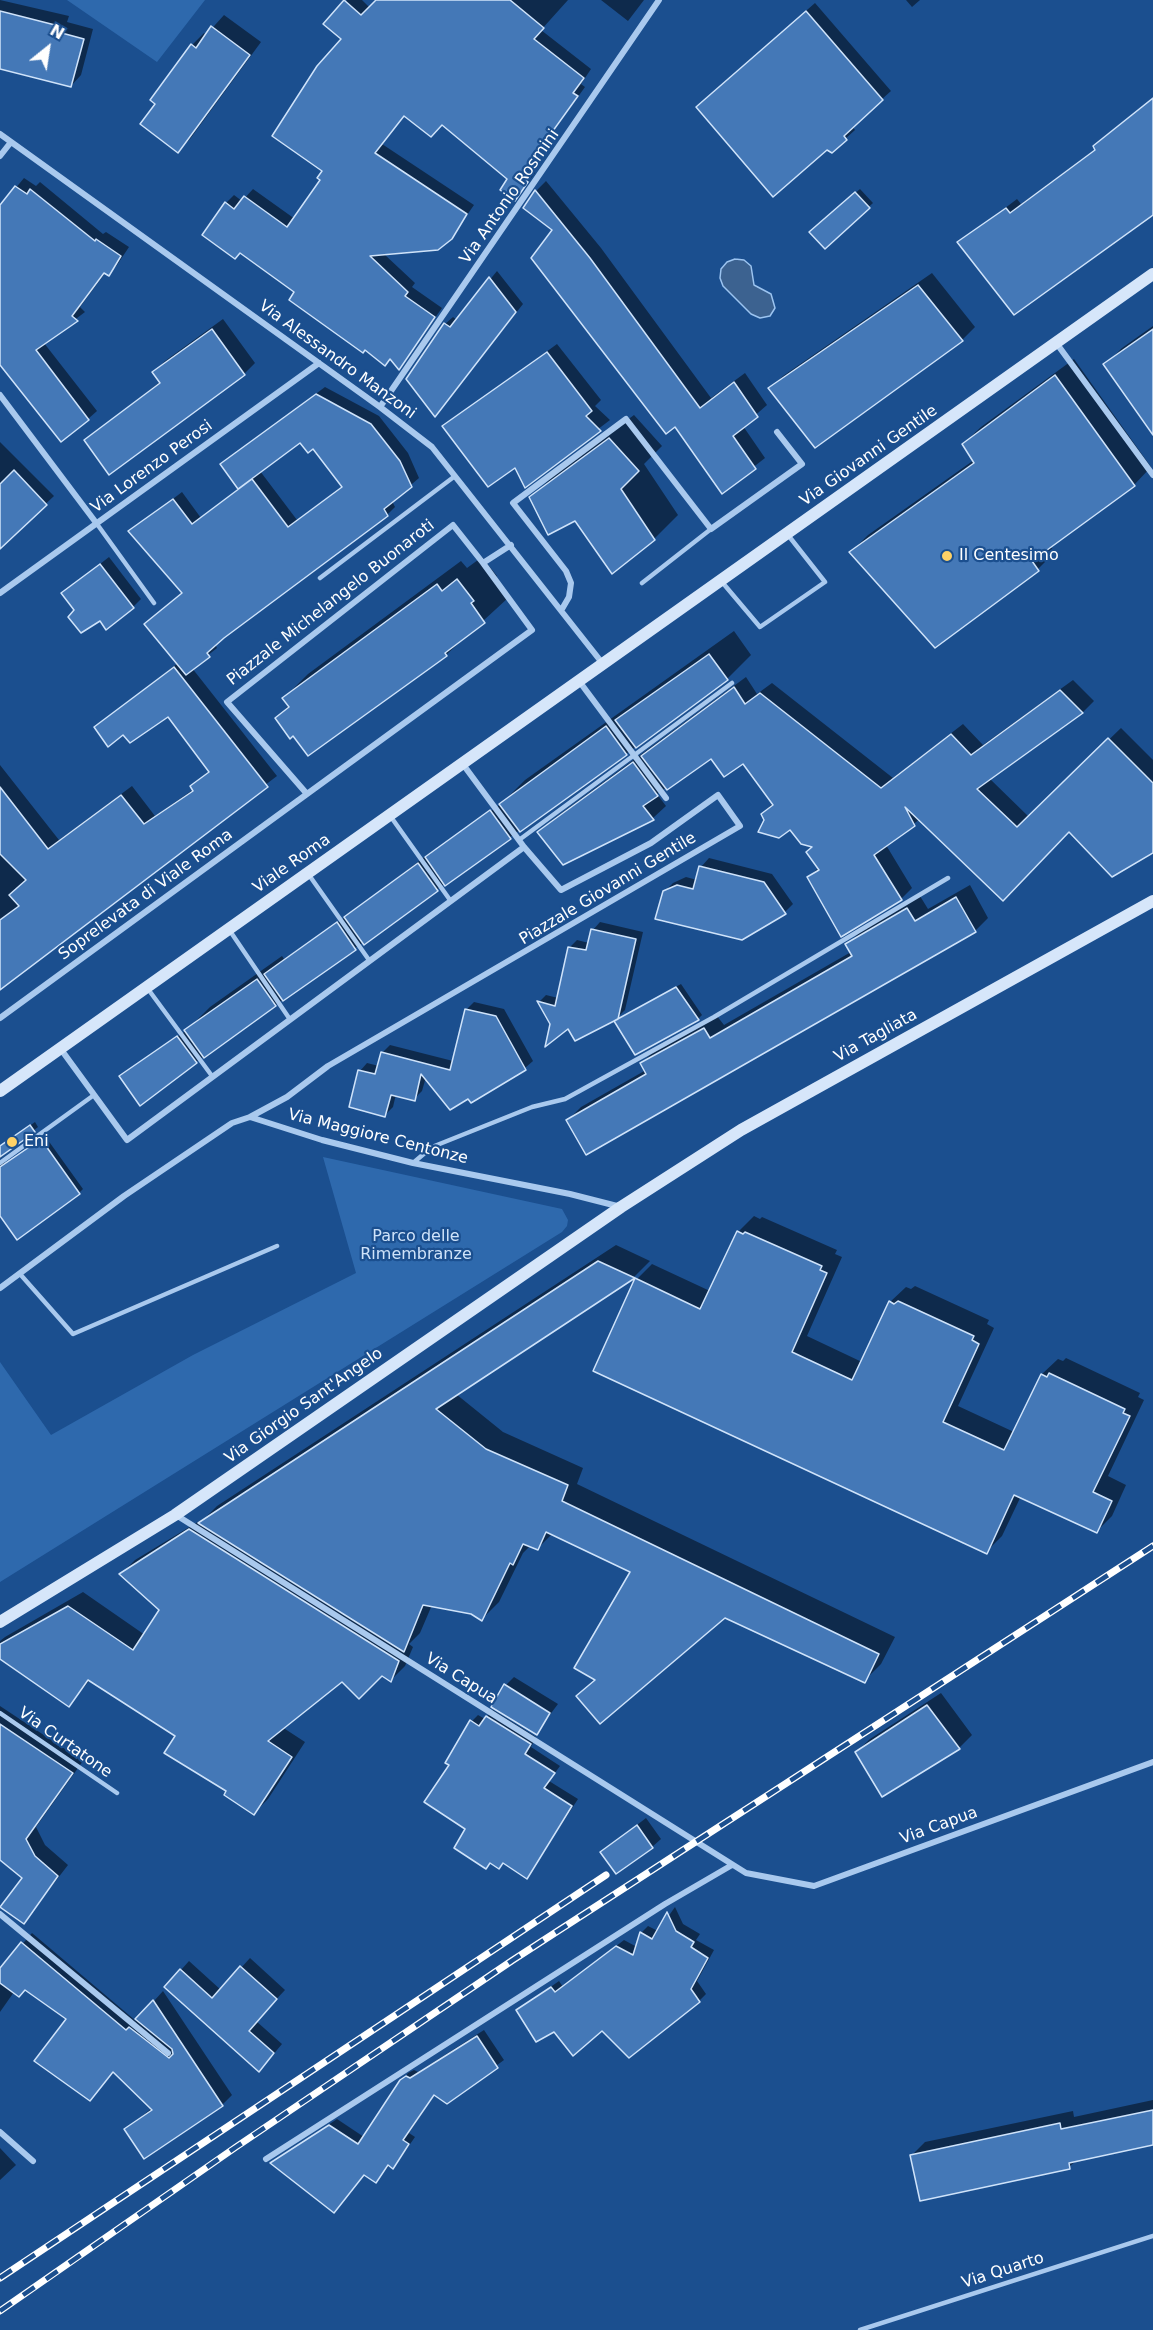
<!DOCTYPE html>
<html>
<head>
<meta charset="utf-8">
<style>
  body { margin:0 }
  #map { position:relative; width:1153px; height:2330px; overflow:hidden; background:#1b4f8f; font-family:"DejaVu Sans",sans-serif }
  canvas { display:block }
  .north { position:absolute; left:18px; top:18px; width:60px; height:60px; -webkit-text-stroke:4px #1b4f8f; paint-order:stroke; rotate:30deg; font-size:16px; font-weight:700; line-height:24px; text-align:center; color:#fff }
  .north::after { content:''; display:block; margin:auto; width:21px; height:27px; background:#fff; clip-path:polygon(50% 0,100% 100%,50% 72%,0 100%) }
</style>
</head>
<body>
<div id="map">
<canvas width="1153" height="2330"></canvas>
<div class="north">N</div>
</div>
<script>
const g = document.querySelector('canvas').getContext('2d');
g.lineJoin = 'round';
function fillPath(path, color) {
  g.fillStyle = color;
  g.fill(path, 'evenodd');
}
function poly(rows) {
  const path = new Path2D();
  for (const r of rows) {
    path.moveTo(r[0], r[1]);
    for (let i = 2; i < r.length; i += 2) path.lineTo(r[i], r[i + 1]);
  }
  return path;
}
function strokePath(path, color, width, dash) {
  g.strokeStyle = color;
  g.lineWidth = width;
  g.lineCap = dash ? 'butt' : 'round';
  g.setLineDash(dash || []);
  g.stroke(path);
}
function drawText(font, color, halo, rows, align = 'center') {
  g.font = font + ' "DejaVu Sans",sans-serif';
  g.lineWidth = 4.5;
  g.setLineDash([]);
  g.textBaseline = 'middle';
  g.strokeStyle = halo;
  g.fillStyle = color;
  for (const [text, x, y, turn = 0] of rows) {
    g.save();
    g.translate(x, y);
    g.rotate((+turn || 0) * Math.PI / 180);
    g.textAlign = isNaN(turn) ? turn : align;
    if (halo) g.strokeText(text, 0, 0);
    g.fillText(text, 0, 0);
    g.restore();
  }
}
fillPath(poly([
  [67,0,205,0,157,62],
  [323,1157,562,1209,568,1220,567,1226,562,1232,0,1582,0,1362,51,1435,193,1355,356,1273]
]), '#2e69ad');
const water = poly([
  [735,259,744,260,751,266,754,285,771,294,775,308,770,316,760,318,751,314,723,286,720,278,721,269,727,262,735,259]
]);
fillPath(water, '#3c6290');
strokePath(water, '#9cc4f0', 1.5);
fillPath(poly([
  [0,0,69,16,67,22,93,29,81,75,71,86,0,68],
  [347,0,362,0,370,8,378,0,568,0,541,30,591,69,581,84,585,87,529,165,535,173,515,199,509,178,443,123,405,115,382,144,474,205,451,238,384,254,415,283,412,287,442,308,399,368,391,357,365,349,297,292,226,203,234,195,242,201,253,189,295,219,322,179,344,39,325,24],
  [601,0,644,0,628,21],
  [906,0,920,0,912,7],
  [815,3,891,91,852,126,855,130,832,151,706,98],
  [224,15,261,42,190,139,178,151,157,103,192,45,204,33,206,35],
  [1153,99,1153,202,959,243,1017,199,1021,204,1096,149,1095,146,1105,136],
  [24,178,36,186,40,182,103,234,106,232,129,247,117,265,109,274,106,272,80,307,85,312,44,343,97,411,88,419,0,359,0,207],
  [546,181,601,248,711,398,745,373,767,405,743,426,765,458,723,491,554,229,536,191],
  [860,189,873,203,825,247,814,228],
  [497,271,523,304,442,407,445,324,453,317,457,320],
  [932,273,975,327,962,340,815,446,770,389,783,376],
  [223,319,255,363,244,374,110,473,86,440,161,381,154,372,165,361],
  [1153,326,1153,432,1105,365,1122,348],
  [557,344,601,400,595,406,610,420,525,485,515,465,444,427],
  [1074,359,1151,467,1134,485,1050,546,1055,552,1038,569,851,552,868,535,974,460,963,444,981,427],
  [325,387,379,416,408,453,419,478,392,501,395,507,387,515,215,644,217,648,192,668,277,776,0,987,0,765,59,840,132,786,155,816,194,789,192,786,210,770,168,715,124,733,96,727,178,663,154,617,183,592,131,531,182,492,201,518,240,488,222,464],
  [300,441,314,447,343,486,297,520,260,471],
  [634,415,662,446,644,464,678,515,654,539,612,571,575,519,531,498,555,474],
  [0,442,54,496,0,547],
  [109,557,141,599,133,607,100,619,76,610,63,593],
  [482,557,497,576,494,579,508,598,446,655,350,726,348,724,293,734,277,718,289,705,284,698,308,674,461,561,467,568],
  [734,631,751,655,727,679,626,754,196,1062,121,1077,187,1030,210,1007,282,956,284,959,347,916,427,855,501,804,525,780],
  [746,677,757,694,772,683,893,778,963,724,983,745,1073,680,1094,701,1083,712,989,778,1029,817,1121,728,1153,760,1153,852,1069,830,1003,899,920,819,886,845,912,888,901,899,809,877,819,867,813,846,791,828,766,820,762,814,773,803,744,762,711,757,657,794,666,806,653,818,564,864,539,833,552,820],
  [709,858,772,874,793,904,785,912,664,892,673,883,686,877,697,880,701,867],
  [970,885,988,918,975,931,568,1120,581,1107,646,1070,642,1063,655,1050,717,1016,724,1025,851,952,847,945,860,932,920,896,928,909],
  [600,922,643,932,625,1010,617,1018,568,1027,552,1023,539,1002,546,995,558,998,570,947,577,940,589,943,593,930],
  [681,984,702,1015,698,1019,620,1018],
  [474,1002,504,1009,533,1061,525,1068,469,1097,426,1077,422,1091,414,1099,396,1094,393,1107,385,1115,360,1071,367,1063,379,1066,382,1053,390,1045,453,1061,466,1010],
  [35,1122,38,1127,0,1158,0,1147],
  [45,1136,83,1189,79,1193,0,1213,0,1162,8,1163],
  [754,1216,760,1219,762,1217,837,1250,835,1254,842,1257,807,1336,862,1362,890,1302,906,1287,911,1289,915,1286,989,1320,987,1324,994,1328,958,1406,1014,1432,1042,1374,1058,1359,1063,1361,1066,1358,1140,1393,1138,1397,1144,1400,1108,1476,1126,1485,1112,1516,1096,1532,1021,1496,1002,1536,986,1552,637,1279,652,1264,710,1291,738,1232],
  [616,1245,650,1261,634,1277,456,1394,503,1432,583,1468,577,1484,895,1637,881,1664,864,1681,724,1616,578,1696,596,1679,632,1571,552,1534,537,1549,530,1546,523,1553,499,1602,482,1619,472,1613,432,1605,420,1633,409,1644,413,1647,405,1666,391,1680,382,1674,342,1680,282,1727,305,1742,268,1799,254,1813,229,1791,177,1736,90,1680,69,1705,0,1657,0,1641,5,1637,83,1592,145,1635,160,1610,121,1574,135,1560,206,1517,217,1506],
  [514,1677,558,1704,536,1733,506,1685],
  [941,1693,972,1735,959,1748,856,1752,870,1739],
  [0,1706,83,1761,36,1827,45,1845,68,1865,24,1922,24,1878,0,1858],
  [493,1710,536,1737,531,1747,560,1766,549,1781,578,1799,527,1877,504,1862,499,1867,491,1862,486,1867,467,1829,451,1765,472,1721,478,1715,485,1719],
  [646,1818,661,1839,652,1847,602,1852],
  [675,1907,683,1924,700,1934,696,1940,714,1950,697,1981,706,1994,699,2001,602,2029,554,2030,518,2010,559,1981,563,1987,624,1940,637,1947,641,1933,648,1926,658,1931],
  [32,1933,136,2021,163,1991,232,2095,222,2105,144,2157,126,2129,152,2108,114,2072,93,2096,68,2019,25,1989,14,1992,0,2012,0,1970],
  [250,1958,285,1990,256,2021,282,2044,267,2062,181,1970,189,1961,221,1990],
  [484,2030,504,2060,447,2102,435,2094,409,2133,415,2137,399,2160,393,2167,390,2165,376,2181,364,2174,334,2211,272,2163,337,2119,364,2137,408,2073,414,2070,418,2072],
  [1153,2100,1153,2143,1077,2160,1069,2167,912,2155,925,2142,1073,2111,1074,2117],
  [0,2148,16,2165,0,2180]
]), '#0007');
const building = poly([
  [344,0,361,15,376,0,510,0,544,28,534,39,584,78,573,93,578,96,522,174,528,182,515,201,500,190,507,179,442,125,431,137,404,116,375,153,467,214,452,239,438,250,370,256,408,292,405,296,435,317,399,370,390,359,385,366,365,350,363,353,289,300,294,292,240,253,235,259,202,235,225,202,234,209,244,196,287,227,320,180,317,178,322,171,272,136,317,66,341,39,323,24,344,0],
  [0,11,59,26,58,32,84,39,71,87,0,69,0,11],
  [806,11,883,100,844,136,847,140,832,153,827,150,773,197,696,107,806,11],
  [211,26,250,55,178,153,140,124,155,104,150,100,191,44,196,48,211,26],
  [1153,98,1153,215,1014,315,957,242,1006,208,1010,213,1095,150,1093,146,1153,98],
  [15,186,27,194,30,189,95,241,96,239,121,256,109,276,104,273,72,316,78,321,36,350,89,420,61,442,0,365,0,205,15,186],
  [535,190,590,258,700,408,734,382,758,417,733,436,756,469,722,494,675,427,666,434,531,258,552,230,523,208,535,190],
  [855,192,870,208,825,249,809,232,855,192],
  [489,277,516,312,435,417,406,379,444,323,450,327,489,277],
  [918,285,963,341,815,448,768,388,918,285],
  [212,329,245,375,109,475,84,440,160,383,152,372,212,329],
  [1153,329,1153,435,1103,364,1153,329],
  [547,352,592,411,586,416,601,431,525,488,515,468,488,487,442,426,547,352],
  [1055,375,1135,486,1032,561,1039,571,935,648,849,552,974,463,962,444,1055,375],
  [316,394,371,424,400,461,412,487,384,509,388,516,224,638,207,653,210,657,186,675,144,624,182,593,128,531,173,499,192,524,252,479,288,527,342,487,313,449,308,453,300,443,238,489,220,464,316,394],
  [609,438,639,471,621,489,655,540,612,574,575,521,548,535,529,497,609,438],
  [14,470,47,505,0,549,0,484,14,470],
  [100,564,134,608,106,630,100,621,81,633,68,617,74,610,61,593,100,564],
  [457,579,474,601,471,603,485,623,445,653,447,656,308,756,293,736,290,739,275,718,289,707,282,698,437,584,442,591,457,579],
  [709,654,728,680,636,748,615,720,709,654],
  [174,667,268,787,0,990,0,920,19,906,9,895,26,880,0,854,0,787,48,849,121,795,144,824,193,791,190,786,209,772,168,717,130,743,123,735,108,747,94,727,174,667],
  [734,687,745,704,760,693,881,788,951,734,971,755,1060,690,1083,713,977,789,1017,827,1108,738,1153,783,1153,853,1112,877,1069,832,1003,901,905,807,915,826,874,855,902,900,841,937,807,877,819,870,806,852,812,847,801,844,790,830,779,838,758,832,764,820,761,814,773,805,743,764,724,777,711,759,667,790,641,756,734,687],
  [606,726,627,755,520,832,499,804,606,726],
  [633,762,658,796,643,806,654,820,563,865,537,832,633,762],
  [490,810,511,839,445,886,425,857,490,810],
  [418,863,438,891,364,945,344,917,418,863],
  [699,866,764,882,786,914,742,940,655,919,663,891,677,885,693,889,699,866],
  [956,897,976,932,586,1155,566,1120,646,1074,640,1063,704,1028,710,1038,852,956,845,944,907,908,915,921,956,897],
  [337,922,356,950,283,1001,264,974,337,922],
  [591,929,636,939,618,1019,575,1041,568,1029,545,1047,550,1024,537,1001,555,1006,568,947,586,950,591,929],
  [257,979,276,1006,204,1058,184,1030,257,979],
  [676,987,699,1020,635,1055,614,1021,676,987],
  [465,1009,496,1016,526,1070,471,1103,468,1099,450,1110,421,1074,415,1101,391,1095,385,1117,349,1107,358,1070,375,1074,381,1052,450,1070,465,1009],
  [177,1036,197,1063,140,1106,119,1076,177,1036],
  [30,1125,35,1132,0,1157,0,1146,30,1125],
  [41,1139,80,1194,17,1240,0,1216,0,1167,41,1139],
  [737,1231,743,1234,745,1232,822,1266,820,1270,827,1273,792,1352,852,1380,889,1301,894,1304,898,1301,974,1336,972,1340,979,1344,943,1422,1004,1450,1041,1374,1047,1377,1049,1373,1125,1409,1123,1413,1130,1416,1093,1492,1112,1501,1097,1533,1014,1495,987,1554,593,1371,635,1278,700,1309,737,1231],
  [598,1261,635,1278,436,1409,486,1449,568,1485,562,1501,879,1654,865,1683,725,1618,600,1724,576,1696,595,1680,574,1668,630,1572,546,1532,538,1550,523,1544,513,1565,510,1563,482,1621,471,1614,423,1605,404,1652,198,1523,598,1261],
  [189,1529,399,1661,391,1682,382,1676,359,1699,342,1682,268,1741,292,1757,254,1815,224,1795,226,1791,164,1753,175,1736,88,1680,69,1707,0,1659,0,1644,68,1606,133,1650,159,1610,119,1574,189,1529],
  [504,1684,550,1713,537,1735,491,1707,504,1684],
  [927,1705,960,1749,882,1797,855,1752,927,1705],
  [486,1716,531,1744,525,1754,555,1773,544,1788,572,1806,527,1879,503,1863,499,1869,490,1863,486,1869,454,1848,465,1829,424,1802,449,1765,445,1763,470,1720,479,1726,486,1716],
  [0,1724,73,1773,26,1839,35,1856,58,1876,24,1924,0,1907,22,1878,0,1860,0,1724],
  [637,1825,653,1848,616,1874,600,1852,637,1825],
  [667,1912,676,1931,694,1942,691,1947,708,1958,691,1989,700,2002,629,2058,602,2031,573,2056,554,2032,536,2042,516,2010,551,1987,555,1992,616,1946,633,1955,640,1932,652,1939,667,1912],
  [21,1942,126,2030,129,2027,169,2058,173,2054,172,2049,135,2019,153,2000,223,2106,144,2159,124,2129,152,2110,113,2072,90,2101,34,2061,66,2019,25,1990,19,1997,0,1983,0,1968,21,1942],
  [240,1966,277,1999,249,2031,274,2053,259,2072,164,1987,180,1969,212,1998,240,1966],
  [477,2036,498,2068,447,2104,434,2095,403,2140,409,2144,393,2169,388,2165,376,2183,364,2175,334,2213,270,2163,329,2125,358,2144,400,2080,406,2076,410,2078,477,2036],
  [1153,2110,1153,2145,1069,2163,1070,2169,920,2201,910,2155,1060,2123,1061,2129,1153,2110]
]);
fillPath(building, '#4478b7');
strokePath(building, '#cfe3fa', 1.5);
strokePath(poly([
  [97,524,154,603],
  [320,578,455,476],
  [722,582,760,627,825,582,788,535],
  [642,583,711,529],
  [391,817,450,900],
  [519,840,732,683],
  [309,875,369,960],
  [230,931,289,1018],
  [148,989,212,1076],
  [0,1163,94,1095],
  [413,1163,432,1147,532,1107,565,1099,714,1017,948,878],
  [20,1274,73,1334,277,1246],
  [0,1713,117,1793],
  [860,2330,1153,2236]
]), '#a9c9ee', 4.5);
strokePath(poly([
  [0,134,380,407,432,447,603,664],
  [0,156,11,142],
  [1057,344,1153,475],
  [0,395,97,524],
  [380,407,659,0],
  [483,563,453,525,227,702,307,794,532,630,483,563,511,545],
  [0,593,319,363],
  [562,609,569,597,571,583,566,571,513,503,626,419,711,529,802,464,777,432],
  [579,681,666,798],
  [0,1018,307,794],
  [60,1048,127,1140,524,847],
  [250,1117,287,1097,328,1066,740,826,718,795,651,843,561,890,524,847,462,763],
  [0,1288,124,1196,232,1123,250,1117,322,1140,413,1163,570,1194,621,1207],
  [176,1515,746,1873,814,1886,1153,1762],
  [0,1914,168,2053],
  [0,2132,33,2161],
  [266,2159,665,1904,732,1865]
]), '#a9c9ee', 6);
strokePath(poly([
  [0,1091,1153,274],
  [0,1622,175,1515,621,1207,741,1130,1153,901]
]), '#d6e6fa', 12);
const rail = poly([
  [0,2278,606,1875],
  [0,2311,236,2147,513,1960,1153,1546]
]);
strokePath(rail, '#fff', 7);
strokePath(rail, '#1b4f8f', 4.5, [14]);
for (const [x, y, r, color] of [
  [947,556,6,"#ffd166"],
  [12,1142,6,"#ffd166"]
]) {
  const dot = new Path2D();
  dot.arc(x, y, r, 0, 2 * Math.PI);
  g.fillStyle = color;
  g.fill(dot);
  strokePath(dot, '#1b4f8f', 2);
}
drawText('16px', '#fff', '#1b4f8f', [
  ["Via Antonio Rosmini",510,197,-55],
  ["Via Alessandro Manzoni",337,360,36],
  ["Via Giovanni Gentile",869,456,-35],
  ["Via Lorenzo Perosi",152,467,-36],
  ["Piazzale Michelangelo Buonaroti",331,603,-38],
  ["Viale Roma",292,864,-35],
  ["Piazzale Giovanni Gentile",608,889,-31],
  ["Soprelevata di Viale Roma",146,895,-36],
  ["Via Tagliata",876,1036,-29],
  ["Via Maggiore Centonze",378,1137,14],
  ["Via Giorgio Sant'Angelo",304,1406,-35],
  ["Via Capua",461,1679,32],
  ["Via Curtatone",65,1743,35],
  ["Via Capua",939,1826,-20],
  ["Via Quarto",1003,2271,-18]
]);
drawText('16px', '#fff', '#1b4f8f', [
  ["Il Centesimo",959,556],
  ["Eni",24,1142]
], 'left');
drawText('16px', '#cfe3fa', '#1b4f8f', [
  ["Parco delle",416,1237],
  ["Rimembranze",416,1255]
]);
</script>
</body>
</html>
